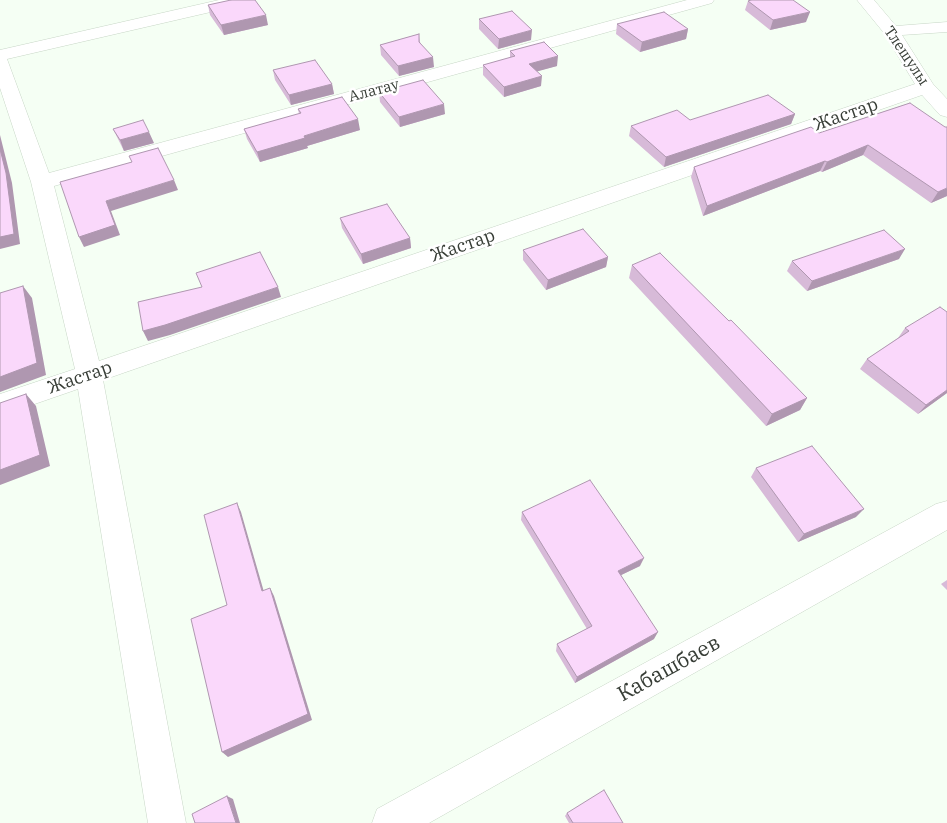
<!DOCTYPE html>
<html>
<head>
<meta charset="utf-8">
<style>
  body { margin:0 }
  canvas { display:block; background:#f5fff4 }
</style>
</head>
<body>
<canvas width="947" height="823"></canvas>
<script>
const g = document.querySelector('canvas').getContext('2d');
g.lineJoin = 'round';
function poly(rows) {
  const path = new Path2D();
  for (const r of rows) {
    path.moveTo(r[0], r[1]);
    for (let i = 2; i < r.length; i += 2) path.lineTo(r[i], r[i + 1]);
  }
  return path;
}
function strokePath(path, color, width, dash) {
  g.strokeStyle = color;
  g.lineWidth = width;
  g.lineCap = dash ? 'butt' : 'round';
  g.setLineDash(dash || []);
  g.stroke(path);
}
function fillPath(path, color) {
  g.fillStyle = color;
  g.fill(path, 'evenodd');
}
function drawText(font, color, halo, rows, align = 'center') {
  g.font = font + ' "IBM Plex Serif",serif';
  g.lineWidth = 5;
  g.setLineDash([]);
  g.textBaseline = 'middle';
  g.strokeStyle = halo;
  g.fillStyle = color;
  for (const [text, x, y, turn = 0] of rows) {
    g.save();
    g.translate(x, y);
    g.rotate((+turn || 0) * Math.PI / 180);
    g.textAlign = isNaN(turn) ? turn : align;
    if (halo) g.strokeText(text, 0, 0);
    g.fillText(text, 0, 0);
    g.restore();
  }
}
const street = poly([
  [219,0,249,0,247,3,241,5,7,59,49,173,687,0,714,0,712,3,54,186,99,361,915,84,884,33,857,0,874,0,896,26,947,22,947,32,902,35,933,84,947,99,947,117,940,115,922,95,103,380,186,823,148,823,78,389,0,416,0,394,75,369,31,182,0,88,0,50,219,0],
  [947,501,947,530,429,823,372,823,377,809,936,504,947,501]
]);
strokePath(street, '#c7d6c6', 1);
fillPath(street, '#fff');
fillPath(poly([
  [748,1,806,22,770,30,745,10],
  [208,5,268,25,224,35,210,15],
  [479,19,531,40,498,49,479,29],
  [617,24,688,29,686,39,640,52,616,34],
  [419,34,420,42,434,67,399,76,381,55,380,45],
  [510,51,557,66,537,71,541,86,504,97,483,75,483,65,510,58],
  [273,70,332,84,334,94,291,105,275,80],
  [379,92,445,114,400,127,380,102],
  [910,103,947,196,931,203,863,155,822,172,820,171,703,216,691,177,694,167,819,133],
  [298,109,360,130,307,146,308,148,260,162,247,139,244,129,299,114],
  [795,114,791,124,664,167,629,136,631,126,690,120],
  [113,129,154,143,124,151],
  [340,218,410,238,411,248,363,264,342,228],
  [523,250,608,257,606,267,546,290,523,260],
  [899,259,807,291,787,271,792,261],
  [632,265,807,398,800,410,766,426,629,278],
  [947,312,947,393,918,414,860,369,867,359,898,338,905,328],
  [756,468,856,517,798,542,751,477],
  [522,512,640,566,621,575,654,639,575,683,556,651,557,644,587,629,521,520],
  [947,580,947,590,941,584],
  [567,813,623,823,569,823,565,816]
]), '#d7bad8');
fillPath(poly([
  [810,12,806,22,770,30,773,20],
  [266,15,268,25,224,35,221,25],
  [688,29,686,39,640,52,642,42],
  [532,30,531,40,498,49,499,39],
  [558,56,557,66,528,74,529,64],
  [433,57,434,67,399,76,398,66],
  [542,76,541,86,504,97,504,87],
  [332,84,334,94,291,105,289,95],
  [444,104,445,114,400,127,399,117],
  [795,114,791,124,664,167,666,157],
  [358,119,360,130,307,146,308,148,260,162,257,152,304,136],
  [149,132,154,143,124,151,120,140],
  [0,135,12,183,20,244,0,249],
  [868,145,863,155,822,172,827,162],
  [825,161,820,171,703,216,707,206],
  [174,180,178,190,111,211,120,235,84,247,79,237,106,201],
  [947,188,947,196,931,203,938,192],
  [410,238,411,248,363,264,361,254],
  [905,249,899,259,807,291,812,281],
  [608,257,606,267,546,290,548,280],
  [23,286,32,298,46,375,0,392,0,377],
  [278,287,281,297,170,335,148,341,143,331],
  [947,390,947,393,918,414,926,405],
  [26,394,36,406,50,466,0,485,0,470],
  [807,398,800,410,766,426,772,414],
  [237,503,241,512,266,599,262,591],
  [864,509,856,517,798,542,804,534],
  [644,558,640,566,615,578,618,571],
  [270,588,274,596,312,720,228,757,222,752],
  [658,632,654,639,575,683,577,677],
  [227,796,233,799,240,823,236,823]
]), '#af97b0');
const building = poly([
  [231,0,255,0,266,15,221,25,208,5,231,0],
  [751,0,793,0,810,12,773,20,748,1,751,0],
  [512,11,532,30,499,39,479,19,512,11],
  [664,12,688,29,642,42,617,24,664,12],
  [419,34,419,42,433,57,398,66,380,45,419,34],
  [544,42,558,56,529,64,542,76,504,87,483,65,515,56,510,51,544,42],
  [315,60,332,84,289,95,273,70,315,60],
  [423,80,444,104,399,117,379,92,423,80],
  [768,95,795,114,666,157,631,126,677,110,690,120,768,95],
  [342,97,358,119,304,136,305,138,257,152,244,129,301,113,298,109,342,97],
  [910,103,945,127,947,127,947,188,938,192,868,145,827,162,825,161,707,206,694,167,811,127,819,133,910,103],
  [143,120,149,132,120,140,113,129,143,120],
  [158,148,174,180,106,201,115,225,79,237,60,182,132,162,129,156,158,148],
  [0,149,6,173,14,234,0,237,0,149],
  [387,204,410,238,361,254,340,218,387,204],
  [583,229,608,257,548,280,523,250,583,229],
  [884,230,905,249,812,281,792,261,884,230],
  [260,252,278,287,165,325,143,331,138,302,202,287,196,273,260,252],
  [660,253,729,321,731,320,807,398,772,414,632,265,660,253],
  [23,286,37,363,0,377,0,293,23,286],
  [940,307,947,312,947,390,926,405,867,359,909,331,905,328,940,307],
  [26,394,40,455,0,470,0,403,26,394],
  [812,446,864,509,804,534,756,468,812,446],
  [590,480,644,558,618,571,658,632,577,677,557,644,592,626,522,512,590,480],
  [237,503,262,591,270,588,308,714,222,752,191,619,227,605,204,515,237,503],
  [604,790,623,823,573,823,567,813,604,790],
  [227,796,236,823,195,823,192,814,227,796]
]);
fillPath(building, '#fad8fb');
strokePath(building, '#af97b0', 1);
drawText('15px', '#373d36', '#fff', [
  ["Тлешулы",906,56,56],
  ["Алатау",374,91,-15]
]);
drawText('18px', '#373d36', '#fff', [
  ["Жастар",846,115,-19],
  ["Жастар",463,246,-19],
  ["Жастар",80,378,-19]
]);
drawText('21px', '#373d36', '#fff', [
  ["Кабашбаев",669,669,-29]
]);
</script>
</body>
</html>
